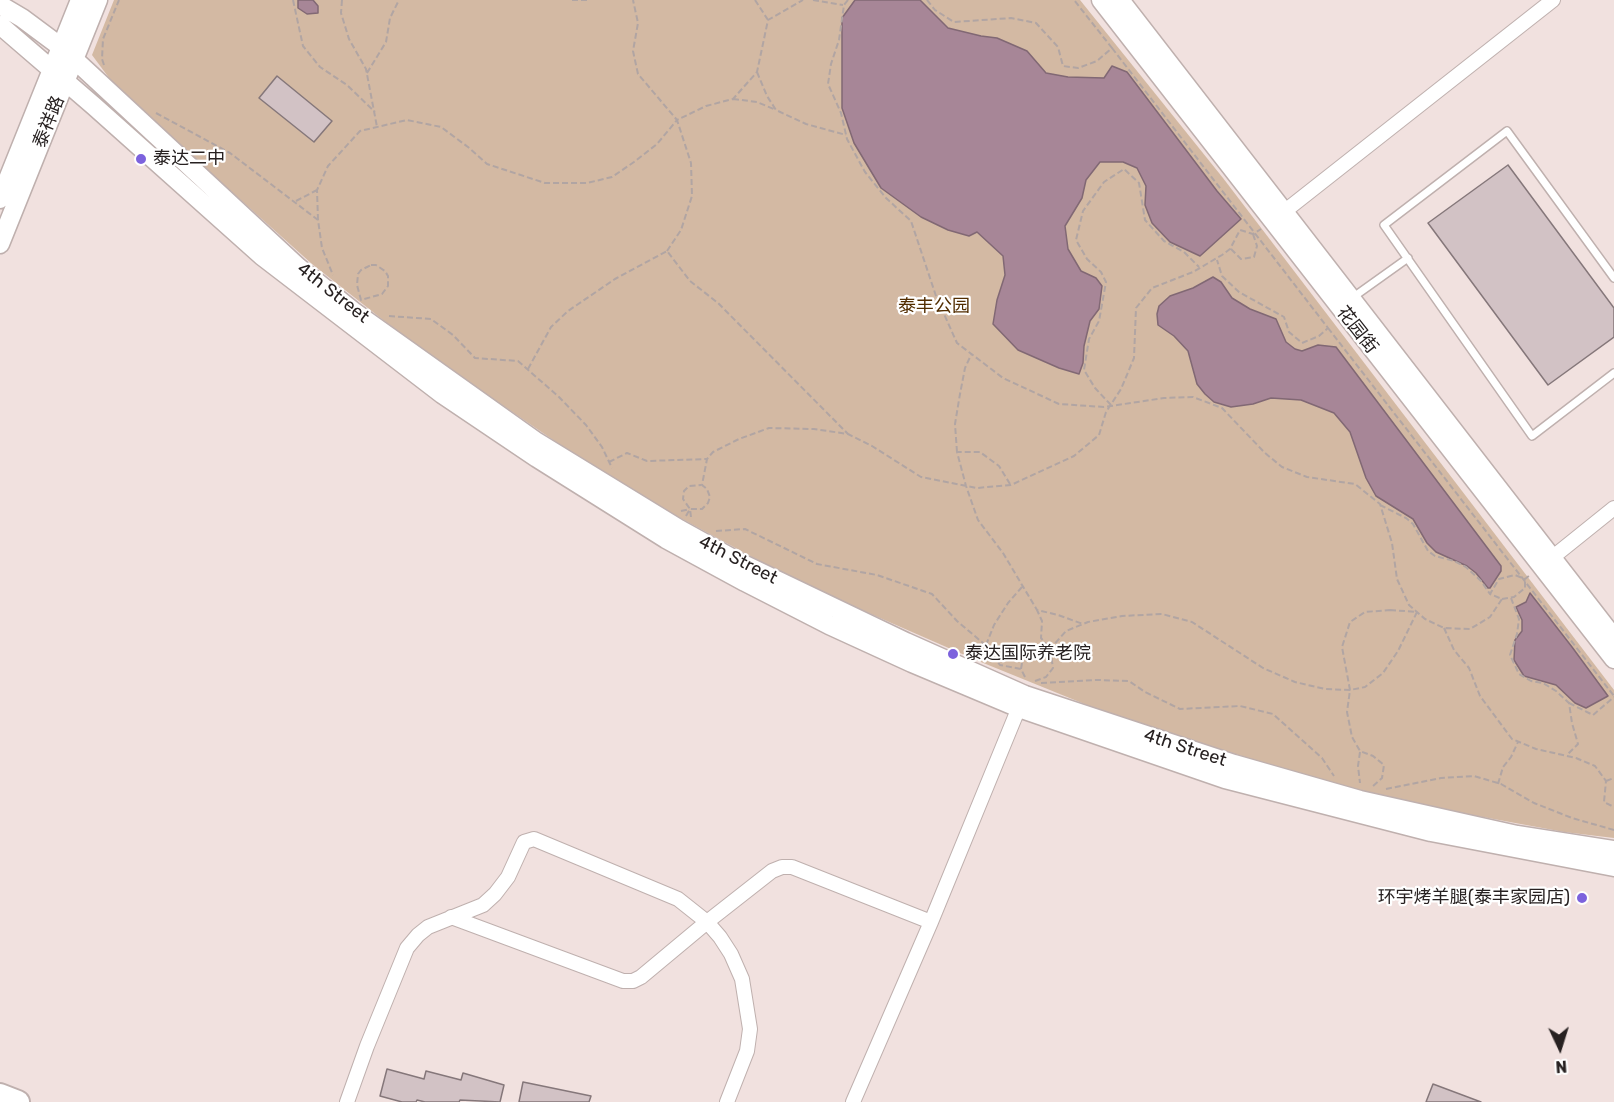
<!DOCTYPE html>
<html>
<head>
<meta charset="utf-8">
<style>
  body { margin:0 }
  #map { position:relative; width:1614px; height:1102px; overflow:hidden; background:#f1e1df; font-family:Rubik,sans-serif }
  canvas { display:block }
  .north { position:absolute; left:1530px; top:1018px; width:60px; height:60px; -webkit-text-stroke:4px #fff; paint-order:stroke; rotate:176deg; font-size:16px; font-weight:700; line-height:24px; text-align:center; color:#272121 }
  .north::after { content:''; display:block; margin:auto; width:21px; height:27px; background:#272121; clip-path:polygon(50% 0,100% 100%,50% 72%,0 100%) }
</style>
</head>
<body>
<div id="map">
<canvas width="1614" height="1102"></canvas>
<div class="north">N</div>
</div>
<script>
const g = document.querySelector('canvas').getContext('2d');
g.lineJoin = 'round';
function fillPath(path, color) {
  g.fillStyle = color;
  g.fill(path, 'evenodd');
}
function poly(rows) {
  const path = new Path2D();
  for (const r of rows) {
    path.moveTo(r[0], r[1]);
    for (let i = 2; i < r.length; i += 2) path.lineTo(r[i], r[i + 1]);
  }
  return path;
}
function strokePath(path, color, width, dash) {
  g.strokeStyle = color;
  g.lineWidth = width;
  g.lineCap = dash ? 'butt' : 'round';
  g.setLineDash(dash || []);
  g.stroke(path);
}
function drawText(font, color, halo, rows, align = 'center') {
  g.font = font + ' Rubik,"Noto Sans SC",sans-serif';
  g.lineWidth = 4.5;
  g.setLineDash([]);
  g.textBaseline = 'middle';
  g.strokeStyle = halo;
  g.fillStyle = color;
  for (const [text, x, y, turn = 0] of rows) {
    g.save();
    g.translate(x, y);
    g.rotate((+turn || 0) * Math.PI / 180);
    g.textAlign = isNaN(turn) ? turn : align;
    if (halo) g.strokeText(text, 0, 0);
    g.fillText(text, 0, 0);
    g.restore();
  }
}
fillPath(poly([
  [114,0,1080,0,1223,178,1614,690,1614,838,1564,832,1472,815,1330,784,1109,714,976,660,800,583,636,494,594,468,451,370,383,320,312,264,118,90,92,55]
]), '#d3b9a3');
const water = poly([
  [298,0,313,0,318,6,318,13,307,14,298,8,298,0],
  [855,0,920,0,948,28,981,36,997,38,1027,51,1046,73,1068,77,1104,78,1112,66,1127,72,1217,191,1241,219,1200,256,1170,242,1152,223,1145,205,1146,186,1137,168,1123,162,1100,162,1086,180,1082,198,1065,226,1068,249,1081,271,1096,278,1102,286,1099,309,1090,321,1084,346,1083,363,1079,374,1059,368,1018,350,993,324,997,300,1005,275,1003,256,977,232,969,236,948,230,921,217,881,188,854,143,842,108,842,18,855,0],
  [1213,277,1221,282,1232,298,1250,309,1276,319,1286,342,1295,349,1302,351,1318,345,1336,347,1501,566,1501,571,1490,588,1488,588,1476,573,1467,566,1436,552,1427,543,1413,519,1376,496,1366,478,1350,432,1334,413,1301,400,1271,398,1253,404,1231,407,1214,402,1205,394,1197,384,1188,351,1174,336,1158,325,1157,314,1159,306,1170,296,1193,288,1213,277],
  [1530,593,1572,647,1608,696,1586,708,1575,703,1556,685,1524,676,1514,660,1515,640,1522,631,1522,620,1516,607,1526,602,1530,593]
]);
fillPath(water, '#a78697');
strokePath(water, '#816874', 1.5);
const building = poly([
  [277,76,332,121,314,142,259,98,277,76],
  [1508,165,1614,308,1614,337,1548,385,1428,223,1508,165],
  [387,1069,424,1079,426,1071,461,1080,463,1073,504,1085,500,1102,460,1100,459,1102,425,1102,417,1100,416,1102,402,1102,380,1096,387,1069],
  [523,1082,591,1096,589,1102,519,1102,523,1082],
  [1433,1084,1481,1102,1426,1102,1433,1084]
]);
fillPath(building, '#d2c2c5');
strokePath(building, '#85777a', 1.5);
const service = poly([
  [1614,278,1507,131,1384,225,1532,436,1614,373],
  [1352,298,1408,258]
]);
const minor = poly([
  [1285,211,1553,0],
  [1553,557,1614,508],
  [451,917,623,981,633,981,641,977,707,922,772,871,782,867,792,867,931,922],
  [347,1102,367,1046,407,948,418,935,428,927,483,905,495,894,508,877,524,842,534,839,678,899,707,922,720,937,731,954,742,979,750,1029,747,1051,727,1102],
  [853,1102,931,922,1022,700]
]);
const tertiary = poly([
  [1101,0,1614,659],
  [1120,0,1614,638],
  [0,5,22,18,61,47,298,267,353,311,537,442,679,529,737,561,906,642,1025,695,1234,764,1360,800,1517,835,1614,850],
  [0,25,94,106,262,256,442,394,537,458,666,539,745,582,829,625,912,663,1019,708,1225,779,1431,832,1614,867],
  [0,199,80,0],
  [0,244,98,0]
]);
const primary = poly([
  [0,1095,18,1102]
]);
strokePath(service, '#bfb0ae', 10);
strokePath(minor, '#bfb0ae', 16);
strokePath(tertiary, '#bfb0ae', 21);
strokePath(primary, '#bfb0ae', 26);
strokePath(poly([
  [293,0,303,46,320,67,347,85,375,112],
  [342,0,341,13,349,39,366,69,377,127],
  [572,0,587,0],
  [755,0,768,20],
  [813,0,843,5],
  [848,0,844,5,839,40,831,64,828,84,841,113,847,139,865,172,886,198,911,221,936,296,957,343,1003,378,1059,404,1104,407,1164,398,1193,397,1222,408,1265,453,1282,467,1307,477,1355,484,1380,504,1392,543,1397,579,1409,605,1425,619,1444,628,1470,629,1490,617,1502,599,1490,594,1499,579,1515,575,1525,579,1530,575],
  [927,0,935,10,954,22,1011,18,1036,23,1058,47,1063,66,1078,68,1097,61,1112,48,1074,0],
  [1112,48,1328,328,1319,336,1302,343,1289,332,1284,317,1239,292,1222,276,1217,260],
  [104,65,102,59,103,39,119,0],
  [757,72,767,96,776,110,806,124,846,135],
  [367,73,386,42,390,18,399,0],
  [733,99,757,102,776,110],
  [156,113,230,153,318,220,322,248,333,275],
  [296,201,317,190],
  [318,220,317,190,328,166,360,131,407,120,441,127,468,147,487,164,545,183,587,183,612,177,634,162,657,144,677,120,638,74,633,51,638,23,633,0],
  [1231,249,1241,259,1254,257,1257,246,1253,234],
  [667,251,681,230,692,196,691,163,677,120,706,106,733,99,757,72,768,20,803,0],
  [371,265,376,265,385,271,388,276,388,286,382,294,361,300,357,285,358,274,361,270,371,265],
  [389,316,431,319,453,335,475,358,518,361,559,397,586,425,602,447,612,468],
  [1328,328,1614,696],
  [528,369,551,327,568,311,615,279,667,251,690,281,718,303,848,434],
  [1111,405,1095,388,1084,370,1089,339,1099,321,1106,282,1101,272,1087,259,1076,240,1083,211,1104,182,1124,169,1139,183,1145,220,1164,241,1184,252,1199,267],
  [957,452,955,424,960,394,965,368,971,355],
  [609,462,627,453,647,461,707,459],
  [1010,484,999,466,980,452,957,452,966,486,978,520,1003,553,1037,610],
  [1380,505,1406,518,1413,524,1428,551,1435,556,1454,561,1466,567,1481,581,1490,594],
  [681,511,690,509],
  [686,516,690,509,702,509,708,503,710,497,707,489,702,485,707,459,713,452,739,439,769,428,814,429,848,434,872,446,921,477,977,488,1011,485,1074,456,1099,435,1106,412,1121,389,1134,358,1136,308,1152,288,1193,272,1222,255,1230,249,1240,230,1253,234,1261,229],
  [691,517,690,509,683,499,684,491,689,486,701,485],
  [716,531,745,529,817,564,877,575,932,594,957,621,983,643,1000,665,1021,669],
  [1511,598,1519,619,1517,634,1510,655,1519,674,1531,681,1543,683,1556,691,1569,703,1572,723,1578,744,1567,755],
  [1502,599,1514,597,1525,588,1525,579],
  [1390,610,1417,612,1398,651,1383,673,1365,687,1350,690,1342,647,1350,622,1365,612,1390,610],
  [1444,628,1454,650,1469,668,1480,696,1512,739,1536,749,1576,758,1595,766,1606,781,1604,802,1614,807],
  [986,645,994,625,1008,603,1022,587],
  [1025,677,1021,669,1024,652,1033,645,1050,649,1066,631,1088,622,1122,616,1162,614,1192,622,1263,668,1295,682,1325,689,1350,690,1347,712,1352,737,1360,751,1373,756,1384,765,1382,778,1372,787],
  [1035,681,1046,677,1053,668,1050,649,1041,638,1042,621,1037,610,1058,615,1083,624],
  [1041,683,1097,680,1129,681,1145,692,1180,709,1240,706,1273,714,1322,758,1334,776],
  [1569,703,1593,715,1614,697],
  [1360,752,1358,766,1360,783],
  [1606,781,1614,778],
  [1498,784,1503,767,1511,757,1518,742],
  [1386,789,1441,778,1474,776,1501,784,1534,803,1572,818,1614,830]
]), '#b1a5a3', 2, [6, 3]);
strokePath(service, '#fff', 7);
strokePath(minor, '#fff', 14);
strokePath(tertiary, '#fff', 18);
strokePath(primary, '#fff', 22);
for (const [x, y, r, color] of [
  [141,159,6,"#7c62dd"],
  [953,654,6,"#7c62dd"],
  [1582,898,6,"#7c62dd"]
]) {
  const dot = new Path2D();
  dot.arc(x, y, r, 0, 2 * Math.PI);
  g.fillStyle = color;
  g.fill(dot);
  strokePath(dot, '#fff', 2);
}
drawText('18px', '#272121', '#fff', [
  ["泰祥路",49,122,-68],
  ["4th Street",333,293,38],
  ["花园街",1357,330,52],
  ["4th Street",738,560,27],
  ["4th Street",1185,748,18]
]);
drawText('18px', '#272121', '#fff', [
  ["泰达二中",153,159],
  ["泰达国际养老院",965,654],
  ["环宇烤羊腿(泰丰家园店)",1570,898,"right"]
], 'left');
drawText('18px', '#522d00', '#fff', [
  ["泰丰公园",934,307]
]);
</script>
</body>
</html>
